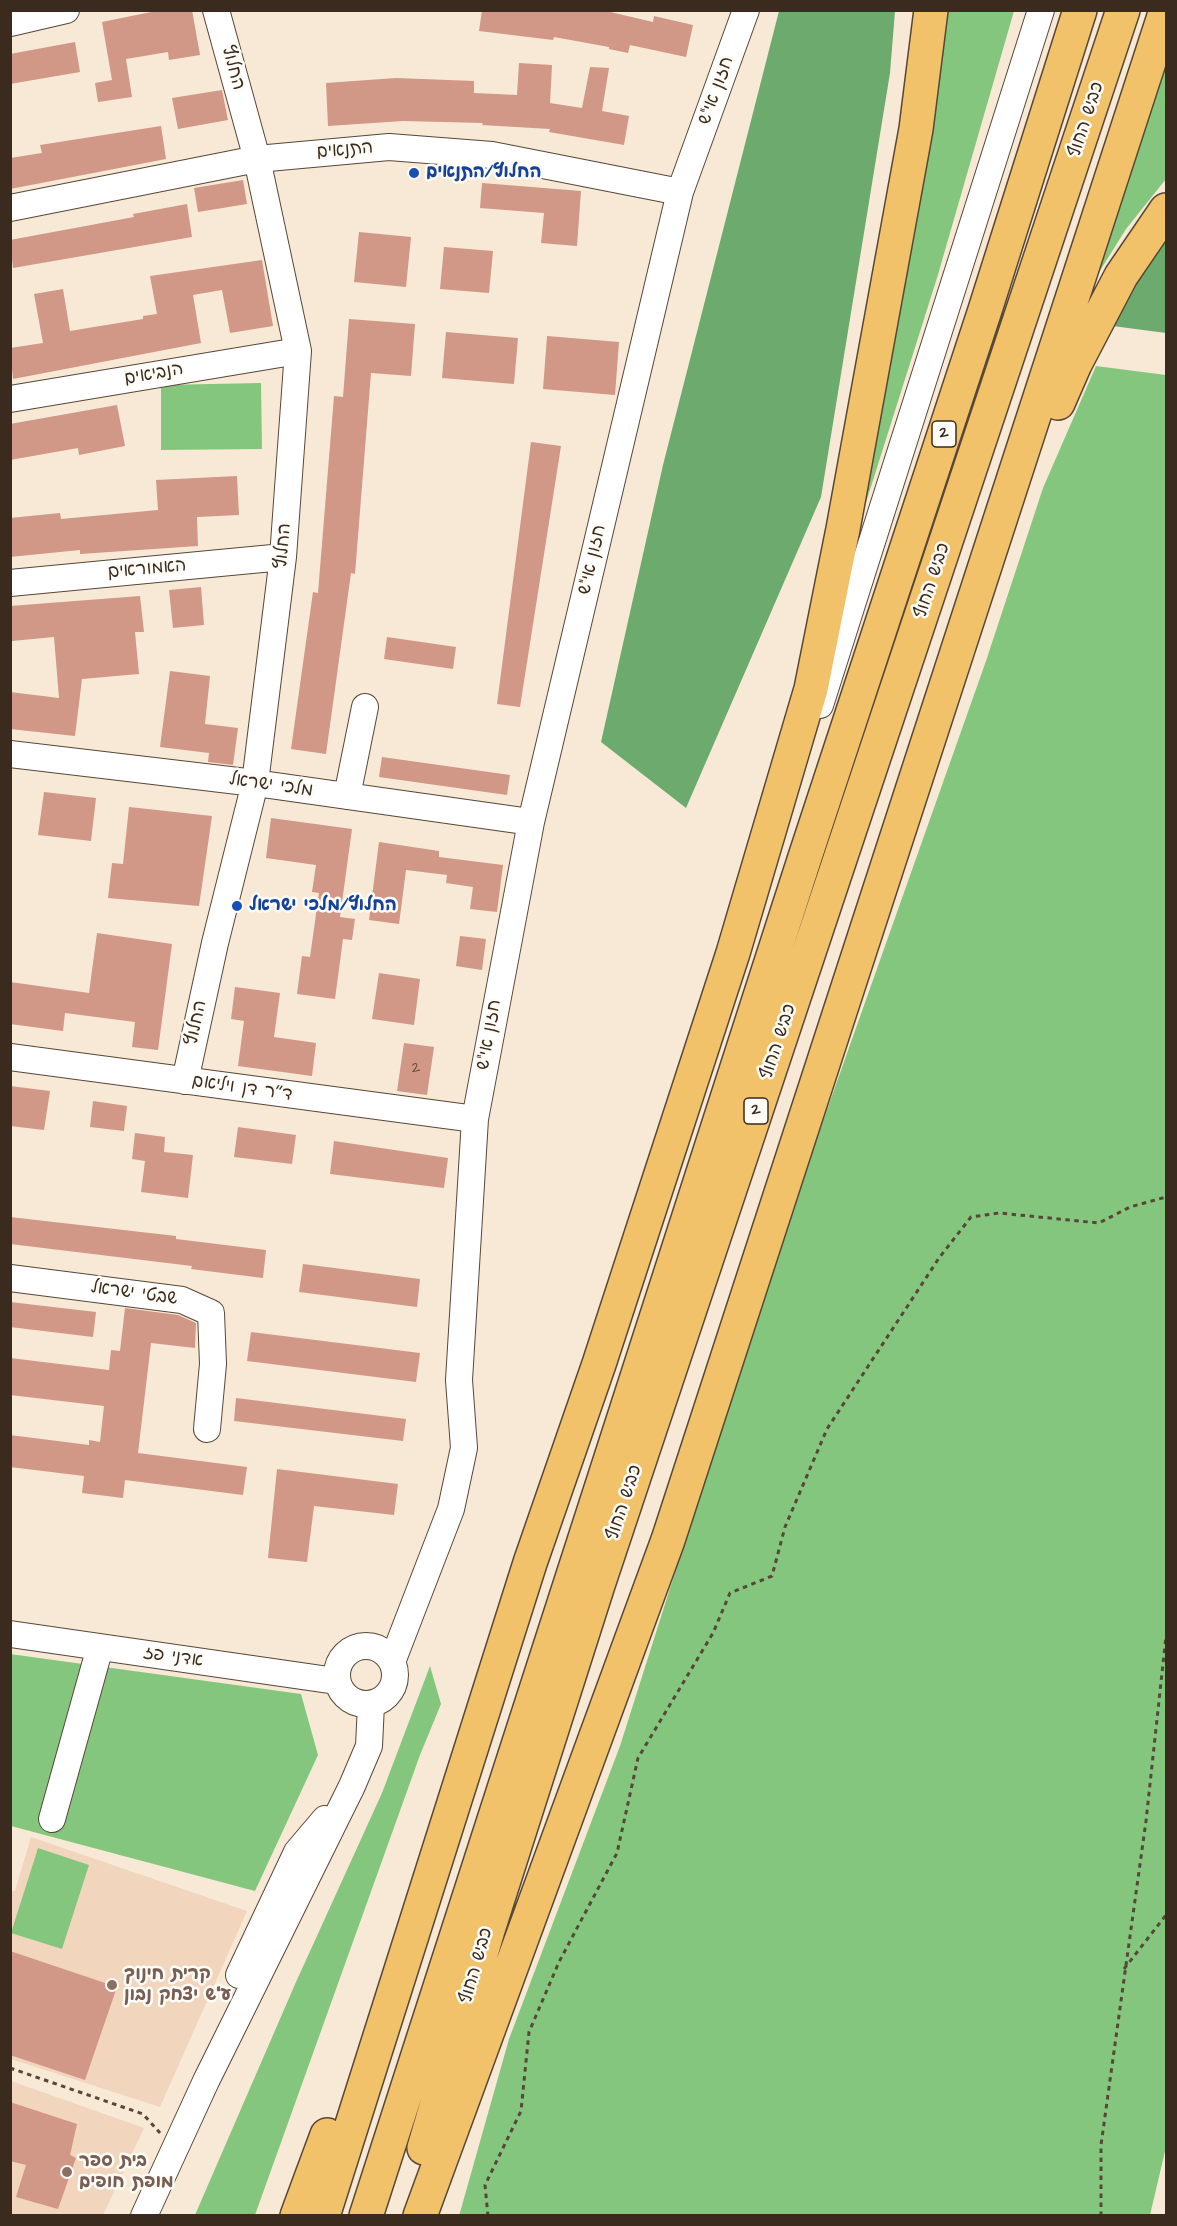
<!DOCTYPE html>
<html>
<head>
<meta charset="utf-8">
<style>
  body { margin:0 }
  #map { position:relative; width:1177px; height:2226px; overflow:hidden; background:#f7e9d5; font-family:"Architects Daughter",sans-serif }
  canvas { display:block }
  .frame { position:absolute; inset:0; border:12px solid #3b2a1e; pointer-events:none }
</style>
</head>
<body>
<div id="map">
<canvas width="1177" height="2226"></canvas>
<div class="frame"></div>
</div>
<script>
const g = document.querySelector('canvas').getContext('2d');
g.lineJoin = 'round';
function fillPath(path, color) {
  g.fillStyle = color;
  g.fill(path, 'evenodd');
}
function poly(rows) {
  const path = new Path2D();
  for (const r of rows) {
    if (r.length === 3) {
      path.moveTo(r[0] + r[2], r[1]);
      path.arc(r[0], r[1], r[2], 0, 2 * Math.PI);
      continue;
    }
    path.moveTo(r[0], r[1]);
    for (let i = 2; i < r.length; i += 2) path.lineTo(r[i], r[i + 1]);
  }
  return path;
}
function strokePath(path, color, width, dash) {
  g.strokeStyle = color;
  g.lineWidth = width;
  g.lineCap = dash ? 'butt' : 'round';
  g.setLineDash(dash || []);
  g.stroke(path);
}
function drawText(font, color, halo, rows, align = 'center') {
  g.font = font + ' "Architects Daughter","Playpen Sans Hebrew",sans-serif';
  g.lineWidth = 5;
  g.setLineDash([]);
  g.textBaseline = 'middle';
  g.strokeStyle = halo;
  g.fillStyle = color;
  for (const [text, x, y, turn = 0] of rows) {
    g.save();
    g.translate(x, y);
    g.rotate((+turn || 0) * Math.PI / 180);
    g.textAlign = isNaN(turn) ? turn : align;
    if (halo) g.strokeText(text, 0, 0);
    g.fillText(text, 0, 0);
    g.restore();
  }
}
fillPath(poly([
  [31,1837,247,1911,160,2107,11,2059,10,1891,15,1891],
  [11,2081,144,2128,103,2215,11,2216]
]), '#f1d5bd');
fillPath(poly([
  [940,11,1014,11,937,278,862,515],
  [1166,60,1166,179,1126,229,1083,298],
  [1096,366,1166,375,1166,2147,1150,2215,459,2216,509,2039,620,1746,777,1251,986,661,1043,488],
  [261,383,262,449,161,450,161,385],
  [10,1654,301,1694,318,1755,255,1891,11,1826],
  [430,1666,441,1704,420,1755,255,2215,195,2215,296,1982,382,1793],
  [38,1848,89,1865,62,1949,11,1933]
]), '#85c67e');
fillPath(poly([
  [779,11,895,11,890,73,821,497,686,808,601,742,663,465],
  [1166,233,1166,333,1105,325]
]), '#6cab6d');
fillPath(poly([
  [161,10,192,10,200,55,169,60,168,52,126,59,132,97,98,102,95,83,112,80,102,22],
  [482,10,602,10,653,22,654,16,693,25,686,57,630,45,628,53,609,49,609,47,554,37,553,40,479,31],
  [75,42,80,72,10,84,10,54],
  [519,63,552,65,550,103,582,108,590,67,609,68,602,111,629,116,624,145,549,132,550,129,482,125,483,123,403,121,328,126,326,83,396,78,474,81,474,93,517,95],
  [222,90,228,120,178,129,172,98],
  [161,126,166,159,10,189,10,158,42,153,40,145],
  [243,180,247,204,198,212,194,188],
  [482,183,581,191,577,246,541,243,544,213,480,208],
  [187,204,192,237,13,268,10,240,134,217,133,214],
  [359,232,411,237,406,287,354,282],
  [444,247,493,251,489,293,440,289],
  [262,260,273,326,230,333,222,290,193,295,201,343,13,379,10,348,43,343,34,294,63,289,70,331,94,327,143,319,143,316,157,314,150,276],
  [349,319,415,324,411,376,371,373,355,574,351,573,326,754,291,749,313,592,318,593,334,396,343,397],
  [446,332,518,338,514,384,442,378],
  [547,336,619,342,615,395,543,389],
  [117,405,125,446,79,455,78,448,10,460,10,424],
  [531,442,561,446,520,707,497,704],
  [237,476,239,515,197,517,198,546,80,554,80,550,10,557,10,518,60,513,61,519,158,510,156,480],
  [201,587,204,625,173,628,169,590],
  [140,596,144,632,135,632,139,674,82,679,75,736,10,729,10,692,59,698,54,637,12,641,10,606],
  [387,637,456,647,453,669,384,659],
  [170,671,210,676,205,724,238,728,233,765,208,762,209,753,160,747],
  [382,757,510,775,507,795,379,777],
  [44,792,96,798,91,841,38,835],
  [129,807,212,816,199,906,108,898,112,863,123,864],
  [271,818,352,829,340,917,355,919,352,940,343,939,335,999,297,994,302,956,310,957,319,893,312,892,316,865,266,858],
  [379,842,439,851,439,857,503,865,497,912,470,909,473,887,446,883,447,875,406,870,399,924,369,920],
  [97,933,172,944,158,1050,132,1047,135,1022,65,1013,63,1031,10,1024,10,982,89,993],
  [460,936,486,939,482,970,456,966],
  [379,973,420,979,414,1025,372,1019],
  [235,987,280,993,274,1037,316,1043,312,1076,238,1066,244,1021,231,1019],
  [404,1043,434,1047,427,1095,397,1091],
  [10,1086,50,1091,44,1130,10,1126],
  [93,1101,127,1106,124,1131,90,1127],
  [238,1127,296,1135,292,1164,234,1157],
  [135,1133,165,1137,164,1152,193,1155,188,1198,141,1192,145,1161,132,1159],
  [334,1141,448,1158,444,1188,330,1174],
  [10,1217,176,1236,176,1239,266,1250,263,1278,191,1269,192,1266,10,1244],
  [303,1264,420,1279,417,1307,299,1292],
  [10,1302,96,1312,93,1337,10,1327],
  [125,1308,178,1315,196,1323,195,1348,151,1343,138,1453,247,1467,243,1495,125,1480,123,1498,82,1493,84,1476,10,1467,10,1435,89,1445,89,1440,100,1442,104,1406,10,1395,10,1358,109,1370,111,1350,120,1351],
  [251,1332,420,1353,416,1382,247,1361],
  [236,1398,406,1419,403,1441,234,1421],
  [277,1469,398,1484,394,1515,314,1506,307,1562,268,1558],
  [10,1951,117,1987,85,2080,10,2055],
  [10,2102,77,2124,70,2155,76,2158,58,2209,16,2197,26,2165,10,2161]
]), '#d19787');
const minor = poly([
  [10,23,66,10],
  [10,208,257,159,389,147,492,155,680,192],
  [10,399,298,351],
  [10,583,283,557],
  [820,705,1041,10],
  [10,754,255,783,531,822],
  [347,796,365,707],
  [10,1057,475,1119],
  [185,1081,215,943,255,783,283,557,298,351,257,159,216,10],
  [10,1278,182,1300,211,1313,213,1364,207,1429],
  [10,1634,336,1681],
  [366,1675,29],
  [392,1662,451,1509,464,1448,459,1380,475,1119,531,822,680,192,746,10],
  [52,1819,100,1647],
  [239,1975,297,1852,325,1819],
  [144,2216,206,2081,352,1786,369,1746,371,1704]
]);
const highway = poly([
  [1058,403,1075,364,1121,276,1166,210],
  [424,2148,488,1930,598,1585,1123,10],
  [297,2216,327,2135],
  [323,2216,530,1563,599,1364,733,953,811,689,843,529,916,129,931,10],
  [366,2216,805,857,985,310,1080,10],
  [420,2216,668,1540,1166,10]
]);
strokePath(minor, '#574739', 28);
strokePath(highway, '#574739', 36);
strokePath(poly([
  [1124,1969,1166,1915],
  [10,2068,143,2114,160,2133],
  [488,2216,485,2185,521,2111,529,2032,559,1962,617,1853,638,1758,713,1633,730,1593,772,1576,785,1527,827,1429,939,1258,971,1217,999,1213,1099,1223,1130,1207,1166,1197],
  [1101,2216,1101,2145,1146,1821,1166,1636]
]), '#574739', 3, [4.5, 4.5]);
strokePath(minor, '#fff', 26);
strokePath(highway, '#f2c26a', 33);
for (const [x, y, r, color] of [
  [414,173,6,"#1a4fb4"],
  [237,906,6,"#1a4fb4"],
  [112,1985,6,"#8d6e63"],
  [67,2172,6,"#8d6e63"]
]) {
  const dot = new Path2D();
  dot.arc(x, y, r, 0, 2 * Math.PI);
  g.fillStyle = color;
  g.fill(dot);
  strokePath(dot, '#fdfcf7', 2);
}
drawText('15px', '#604538', null, [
  ["2",416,1069]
]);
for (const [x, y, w] of [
  [944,434,24],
  [756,1111,24]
]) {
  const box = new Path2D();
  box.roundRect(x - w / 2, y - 13, w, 26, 4.5);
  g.fillStyle = '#fdfcf7';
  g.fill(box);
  strokePath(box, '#3b2a1e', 1.5);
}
drawText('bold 16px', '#3b2a1e', null, [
  ["2",944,434],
  ["2",756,1111]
]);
drawText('18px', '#3b2a1e', '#fdfcf7', [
  ["החלוץ",232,68,75],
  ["חזון אי\"ש",717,91,-70],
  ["כביש החוף",1087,120,-72],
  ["התנאים",345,151,-5],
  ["הנביאים",154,375,-10],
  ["החלוץ",284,546,-85],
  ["חזון אי\"ש",593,560,-77],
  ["האמוראים",147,570,-5],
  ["כביש החוף",933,581,-72],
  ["מלכי ישראל",271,786,8],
  ["החלוץ",197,1023,-78],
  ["חזון אי\"ש",490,1035,-80],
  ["כביש החוף",779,1042,-72],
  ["ד״ר דן ויליאם",242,1089,8],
  ["שבטי ישראל",134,1294,8],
  ["כביש החוף",625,1503,-72],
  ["אדני פז",173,1658,8],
  ["כביש החוף",477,1966,-74]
]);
drawText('bold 18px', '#164399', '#fdfcf7', [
  ["החלוץ/התנאים",426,173],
  ["החלוץ/מלכי ישראל",249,906]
], 'left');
drawText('bold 18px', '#785e54', '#fdfcf7', [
  ["קרית חינוך",124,1975],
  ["ע\"ש יצחק נבון",124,1996],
  ["בית ספר",79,2162],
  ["מופת חופים",79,2183]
], 'left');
</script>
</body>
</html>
